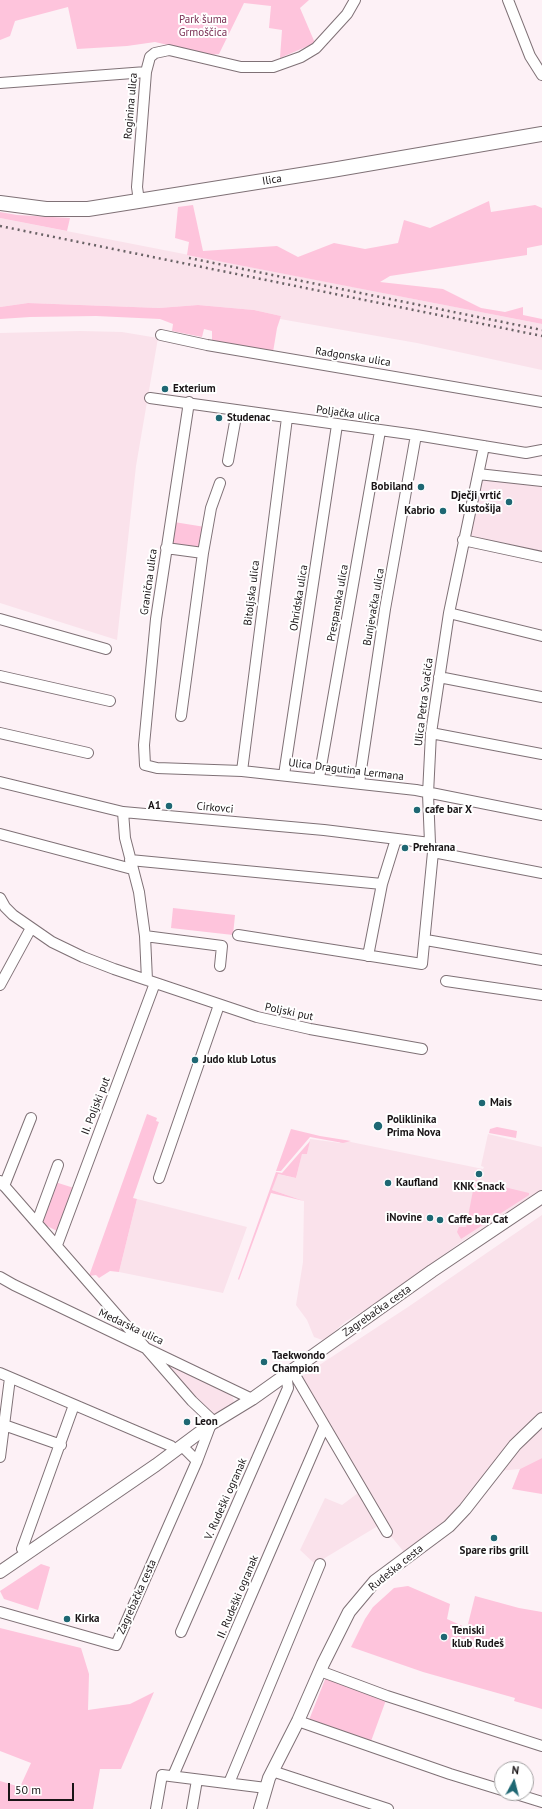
<!DOCTYPE html>
<html>
<head>
<meta charset="utf-8">
<style>
  body { margin:0 }
  #map { position:relative; width:542px; height:1809px; overflow:hidden; background:#fdf1f6; font-family:"PT Sans",sans-serif }
  canvas { display:block }
  .north { position:absolute; left:494px; top:1761px; width:40px; height:40px; box-sizing:border-box; background:#fff; border:1px solid #a3a1a2; border-radius:50%; rotate:7deg; font-size:11px; font-weight:700; line-height:16px; text-align:center; color:#191416 }
  .north::after { content:''; display:block; margin:auto; width:14px; height:18px; background:#1e6773; clip-path:polygon(50% 0,100% 100%,50% 72%,0 100%) }
  .scale { position:absolute; left:8px; top:1783px; width:66px; height:18px; box-sizing:border-box; border:2px solid #191416; border-top:0; padding-left:5px; font-size:12px; line-height:14px; white-space:nowrap; color:#191416; -webkit-text-stroke:3px #fff; paint-order:stroke }
</style>
</head>
<body>
<div id="map">
<canvas width="542" height="1809"></canvas>
<div class="north">N</div>
<div class="scale">50 m</div>
</div>
<script>
const g = document.querySelector('canvas').getContext('2d');
g.lineJoin = 'round';
function fillPath(path, color) {
  g.fillStyle = color;
  g.fill(path, 'evenodd');
}
function poly(rows) {
  const path = new Path2D();
  for (const r of rows) {
    path.moveTo(r[0], r[1]);
    for (let i = 2; i < r.length; i += 2) path.lineTo(r[i], r[i + 1]);
  }
  return path;
}
function strokePath(path, color, width, dash) {
  g.strokeStyle = color;
  g.lineWidth = width;
  g.lineCap = dash ? 'butt' : 'round';
  g.setLineDash(dash || []);
  g.stroke(path);
}
function drawText(font, color, halo, rows, align = 'center') {
  g.font = font + ' "PT Sans",sans-serif';
  g.lineWidth = 4;
  g.setLineDash([]);
  g.textBaseline = 'middle';
  g.strokeStyle = halo;
  g.fillStyle = color;
  for (const [text, x, y, turn = 0] of rows) {
    g.save();
    g.translate(x, y);
    g.rotate((+turn || 0) * Math.PI / 180);
    g.textAlign = isNaN(turn) ? turn : align;
    if (halo) g.strokeText(text, 0, 0);
    g.fillText(text, 0, 0);
    g.restore();
  }
}
fillPath(poly([
  [0,218,542,324,542,370,417,343,280,319,281,316,254,310,198,305,159,308,28,303,0,307],
  [80,331,122,332,158,338,136,466,117,640,0,603,0,333],
  [490,480,542,485,542,553,472,538,469,535,481,483,483,481],
  [488,1134,542,1147,542,1190,461,1242,389,1295,345,1322,328,1337,322,1340,314,1337,307,1320,296,1305,303,1262,304,1201,272,1190,277,1174,296,1178,302,1153,307,1154,310,1139,340,1143,341,1140,483,1169,484,1167,481,1166],
  [137,1199,247,1227,223,1293,119,1272],
  [542,1215,542,1458,520,1469,487,1472,445,1522,404,1552,381,1524,315,1564,300,1550,325,1498,342,1505,362,1490,301,1377,408,1307],
  [163,1360,231,1394,234,1400,233,1403,218,1415,209,1414,173,1375]
]), '#fae2eb');
fillPath(poly([
  [0,0,309,0,300,8,315,43,280,58,282,30,269,28,271,6,244,3,219,54,211,55,155,42,127,46,77,49,68,7,15,21,10,36,0,40],
  [489,201,491,212,535,205,542,208,542,245,527,248,527,255,390,276,380,282,443,289,481,308,505,312,523,307,523,315,542,319,542,324,187,255,189,242,175,238,178,207,193,205,203,251,277,246,298,257,334,243,365,249,398,243,404,220,430,228],
  [0,212,17,215,70,218,67,231,0,218],
  [28,303,159,308,198,305,254,310,281,316,277,328,273,352,212,341,212,331,204,329,202,337,172,331,173,324,160,319,96,316,30,317,0,319,0,307],
  [174,522,205,527,200,548,172,546],
  [173,908,235,915,233,935,171,928],
  [147,1114,157,1118,156,1121,159,1122,133,1198,137,1199,119,1272,110,1271,99,1278,96,1275,89,1276],
  [497,1127,517,1131,516,1138,489,1133,490,1129],
  [291,1129,320,1136,351,1141,343,1143,310,1137,281,1171,276,1171],
  [310,1141,307,1154,302,1154,296,1178,278,1174,272,1190,304,1201,271,1193,239,1280,238,1279,276,1172,282,1173],
  [475,1180,529,1193,529,1195,461,1239,457,1232,459,1227,466,1227],
  [55,1182,74,1188,57,1231,43,1224,42,1221],
  [542,1458,542,1494,512,1489,520,1469],
  [41,1564,50,1567,38,1610,4,1599,0,1591],
  [408,1586,450,1604,447,1619,467,1628,475,1596,519,1608,542,1612,542,1709,514,1701,515,1698,423,1672,351,1647,365,1619,373,1607,394,1588],
  [0,1628,81,1648,89,1674,88,1710,130,1704,154,1692,121,1769,100,1769,93,1809,0,1809,0,1781,20,1787,31,1763,0,1751],
  [326,1677,386,1700,370,1744,309,1720]
]), '#fec4dc');
const minor = poly([
  [508,0,530,56,542,75],
  [0,83,146,72],
  [139,201,137,187,146,72,150,57,155,53,169,50,241,67,273,67,301,57,316,48,347,14,355,0],
  [161,335,207,345,542,402],
  [150,398,416,435,526,453,542,450],
  [189,402,156,619,144,745,145,765,157,768,242,771,416,790,542,815],
  [228,461,237,411],
  [478,474,542,481],
  [463,540,542,557],
  [166,548,203,553,181,716],
  [203,553,211,508,220,483],
  [449,613,542,636],
  [0,619,106,649],
  [0,676,110,701],
  [439,677,542,697],
  [0,733,88,753],
  [431,733,542,754],
  [242,771,287,418],
  [284,775,337,425],
  [319,778,380,431],
  [0,782,123,812,324,830,430,843],
  [359,783,385,609,416,435],
  [123,812,125,838,139,892,145,936,147,980],
  [0,834,132,869],
  [433,852,542,873],
  [130,860,382,884],
  [0,898,5,907,13,915,52,942,83,957,114,969,257,1017,310,1029,422,1049],
  [238,935,422,964,433,852,430,843,428,794,431,733,449,613,484,446],
  [145,936,222,946,220,966],
  [426,940,542,960],
  [368,956,382,884,396,839],
  [446,981,542,995],
  [0,985,31,928],
  [159,1178,219,1005],
  [0,1181,192,1401,210,1418,211,1424,197,1461,182,1446],
  [4,1186,31,1118],
  [37,1222,58,1165],
  [57,1245,155,983],
  [0,1277,14,1285,252,1399],
  [292,1370,387,1532],
  [0,1373,171,1446,175,1451],
  [4,1425,61,1445],
  [0,1457,10,1378],
  [22,1549,74,1405],
  [0,1612,116,1645,197,1461],
  [181,1632,288,1388,286,1374],
  [320,1671,387,1696,542,1746],
  [298,1721,450,1774,502,1790],
  [272,1771,388,1809],
  [173,1776,324,1427],
  [229,1783,320,1564],
  [513,1793,542,1802],
  [156,1809,162,1775,266,1788],
  [192,1809,197,1780]
]);
const tertiary = poly([
  [0,1572,156,1465,211,1424,252,1399,432,1271,542,1197],
  [260,1809,269,1778,298,1721,323,1664,349,1612,375,1581,449,1526,465,1509,515,1445,542,1419]
]);
const secondary = poly([
  [0,203,46,209,88,209,332,170,542,134]
]);
strokePath(minor, '#7f7176', 12);
strokePath(tertiary, '#7f7176', 14);
strokePath(secondary, '#7f7176', 16);
strokePath(minor, '#fff', 10);
strokePath(tertiary, '#fff', 12);
strokePath(secondary, '#fff', 14);
strokePath(poly([
  [0,226,542,336],
  [189,258,542,330]
]), '#696265', 2.5, [2, 4]);
for (const [x, y, r, color] of [
  [165,389,4,"#1e6773"],
  [219,418,4,"#1e6773"],
  [421,487,4,"#1e6773"],
  [509,502,4,"#1e6773"],
  [443,511,4,"#1e6773"],
  [169,806,4,"#1e6773"],
  [417,810,4,"#1e6773"],
  [405,848,4,"#1e6773"],
  [195,1060,4,"#1e6773"],
  [482,1103,4,"#1e6773"],
  [378,1126,5,"#1e6773"],
  [479,1174,4,"#1e6773"],
  [388,1183,4,"#1e6773"],
  [430,1218,4,"#1e6773"],
  [440,1220,4,"#1e6773"],
  [264,1362,4,"#1e6773"],
  [187,1422,4,"#1e6773"],
  [494,1538,4,"#1e6773"],
  [67,1619,4,"#1e6773"],
  [444,1637,4,"#1e6773"]
]) {
  const dot = new Path2D();
  dot.arc(x, y, r, 0, 2 * Math.PI);
  g.fillStyle = color;
  g.fill(dot);
  strokePath(dot, '#fff', 1.5);
}
drawText('11px', '#7a3054', '#fff', [
  ["Park šuma",203,20],
  ["Grmoščica",203,33]
]);
drawText('11px', '#191416', '#fff', [
  ["Roginina ulica",131,106,-85],
  ["Ilica",272,180,-9],
  ["Radgonska ulica",353,357,9],
  ["Poljačka ulica",348,414,8],
  ["Granična ulica",149,582,-82],
  ["Bitoljska ulica",252,593,-83],
  ["Ohridska ulica",299,598,-81],
  ["Prespanska ulica",338,603,-80],
  ["Bunjevačka ulica",374,607,-80],
  ["Ulica Petra Svačića",424,702,-83],
  ["Ulica Dragutina Lermana",346,770,7],
  ["Cirkovci",215,808,5],
  ["Poljski put",289,1012,12],
  ["II. Poljski put",96,1106,-69],
  ["Zagrebačka cesta",377,1311,-35],
  ["Medarska ulica",131,1327,25],
  ["V. Rudeški ogranak",226,1499,-66],
  ["Rudeška cesta",396,1568,-39],
  ["Zagrebačka cesta",137,1597,-66],
  ["II. Rudeški ogranak",238,1597,-67]
]);
drawText('bold 11px', '#191416', '#fff', [
  ["Exterium",173,389],
  ["Studenac",227,418],
  ["Bobiland",413,487,"right"],
  ["Dječji vrtić",501,496,"right"],
  ["Kustošija",501,509,"right"],
  ["Kabrio",435,511,"right"],
  ["A1",161,806,"right"],
  ["cafe bar X",425,810],
  ["Prehrana",413,848],
  ["Judo klub Lotus",203,1060],
  ["Mais",490,1103],
  ["Poliklinika",387,1120],
  ["Prima Nova",387,1133],
  ["Kaufland",396,1183],
  ["KNK Snack",479,1187,"center"],
  ["iNovine",422,1218,"right"],
  ["Caffe bar Cat",448,1220],
  ["Taekwondo",272,1356],
  ["Champion",272,1369],
  ["Leon",195,1422],
  ["Spare ribs grill",494,1551,"center"],
  ["Kirka",75,1619],
  ["Teniski",452,1631],
  ["klub Rudeš",452,1644]
], 'left');
</script>
</body>
</html>
